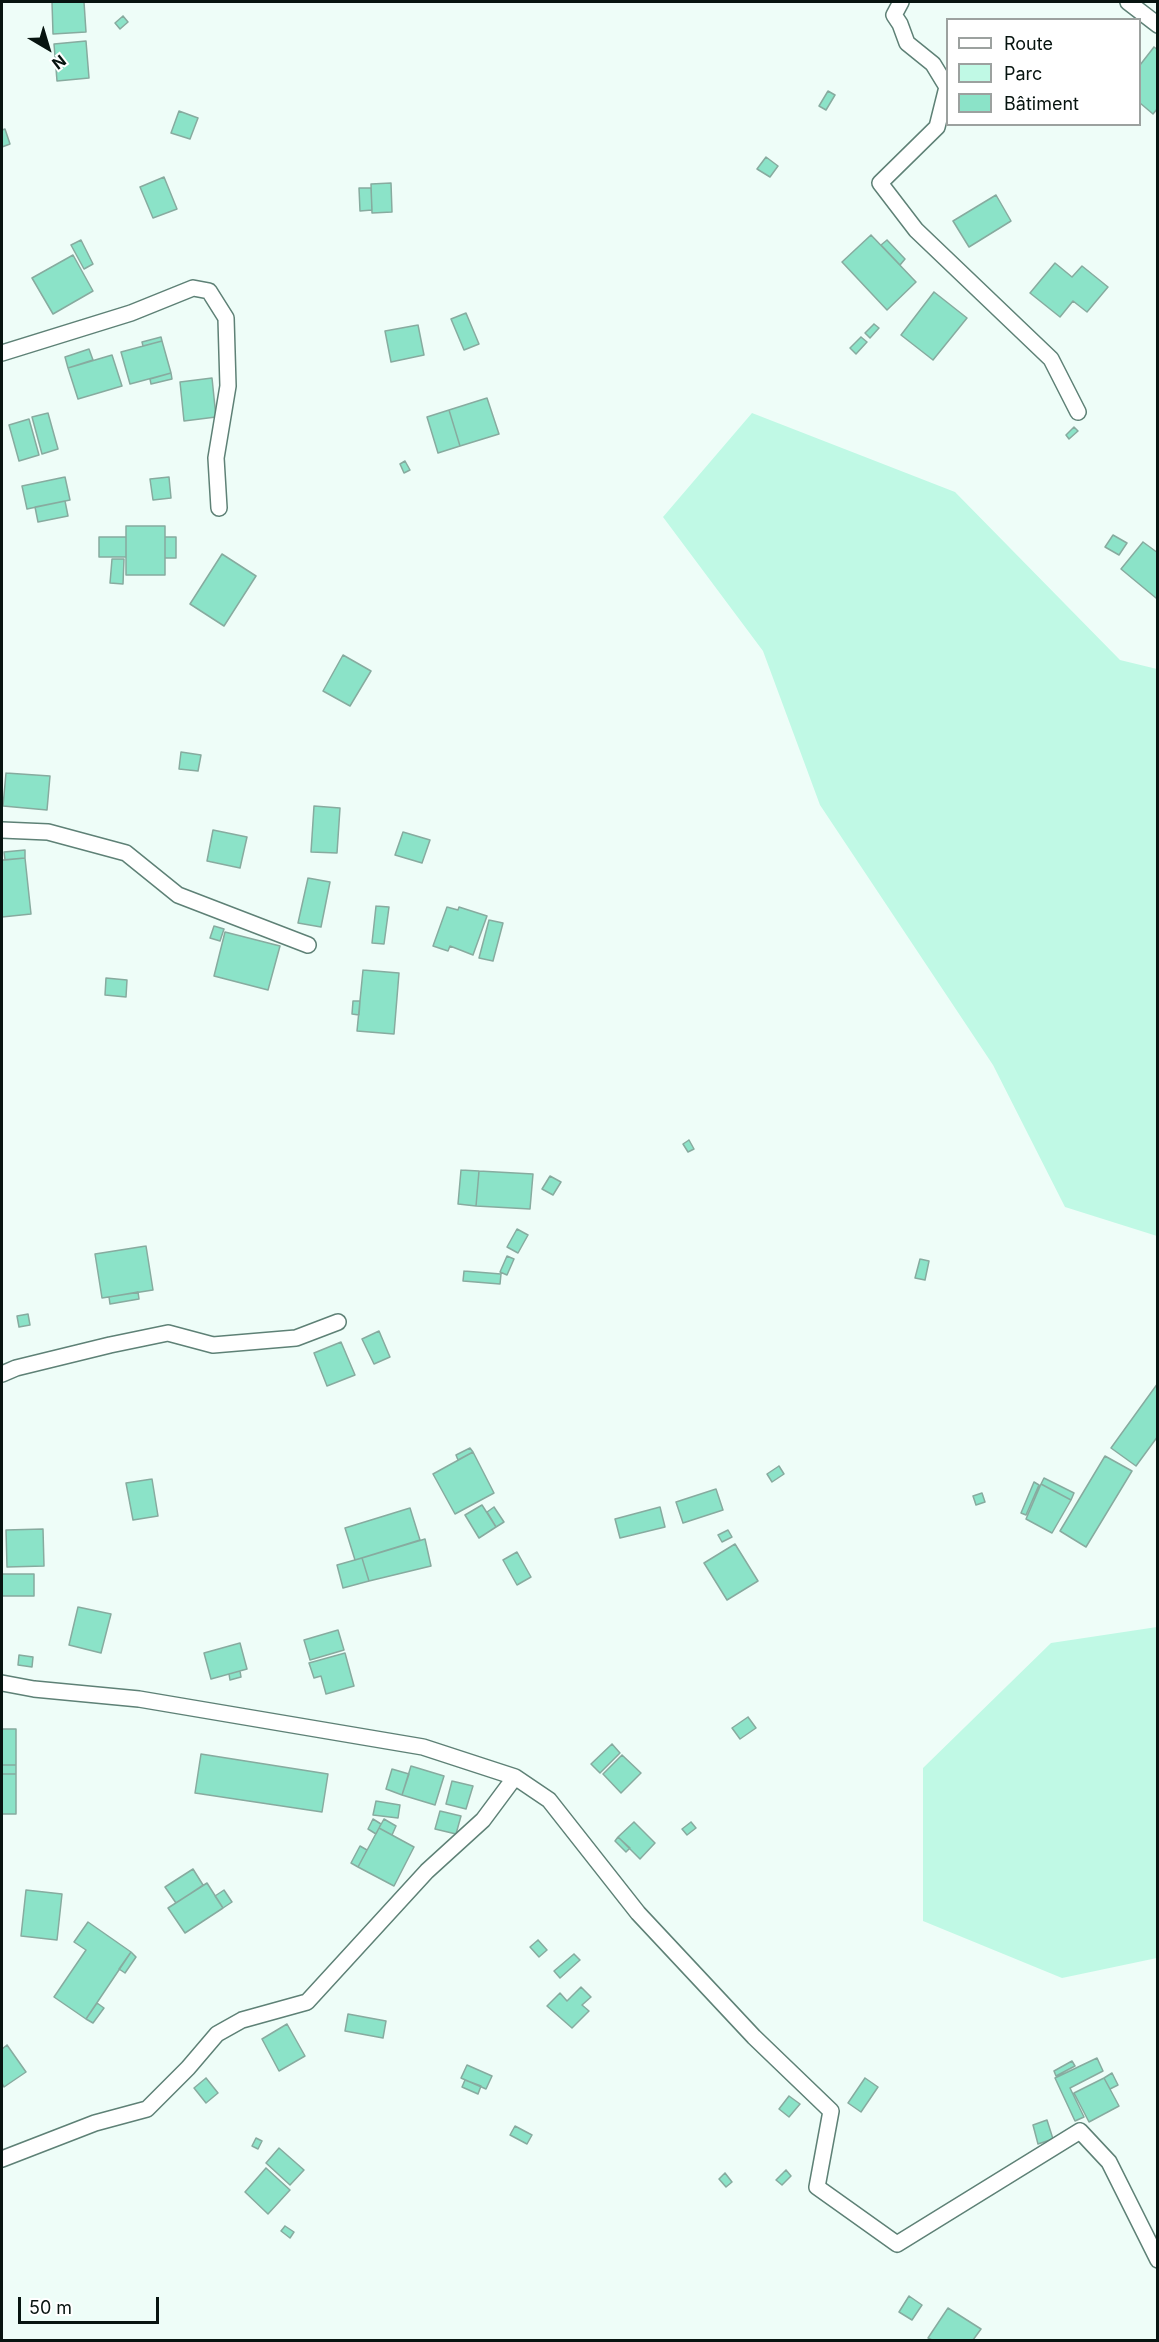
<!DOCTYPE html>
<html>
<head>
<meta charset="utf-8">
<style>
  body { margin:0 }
  #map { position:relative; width:1159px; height:2342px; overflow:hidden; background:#eefdf8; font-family:Inter,sans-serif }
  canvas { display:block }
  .frame { position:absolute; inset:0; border:3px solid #071410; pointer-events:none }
  .legend { position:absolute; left:946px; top:18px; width:195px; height:108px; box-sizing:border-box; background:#fff; border:2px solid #9ca19f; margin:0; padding:8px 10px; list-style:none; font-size:18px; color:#071410 }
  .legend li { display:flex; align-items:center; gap:12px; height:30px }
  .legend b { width:30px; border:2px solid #9ca19f }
  .north { position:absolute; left:18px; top:18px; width:60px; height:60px; -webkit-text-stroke:4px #fff; paint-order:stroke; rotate:142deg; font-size:16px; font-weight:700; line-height:24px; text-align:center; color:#071410 }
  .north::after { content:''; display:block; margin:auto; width:21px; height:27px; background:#071410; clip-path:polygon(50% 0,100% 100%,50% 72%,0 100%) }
  .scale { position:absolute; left:18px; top:2297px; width:141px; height:27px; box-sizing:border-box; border:3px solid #071410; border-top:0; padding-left:8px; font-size:18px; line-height:21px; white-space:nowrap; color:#071410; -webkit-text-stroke:4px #fff; paint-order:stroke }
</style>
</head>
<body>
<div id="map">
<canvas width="1159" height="2342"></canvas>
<div class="frame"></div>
<ul class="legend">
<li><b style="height:8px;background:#fff"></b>Route</li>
<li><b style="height:16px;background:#c0f9e5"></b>Parc</li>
<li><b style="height:16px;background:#8be3c8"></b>Bâtiment</li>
</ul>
<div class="north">N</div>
<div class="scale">50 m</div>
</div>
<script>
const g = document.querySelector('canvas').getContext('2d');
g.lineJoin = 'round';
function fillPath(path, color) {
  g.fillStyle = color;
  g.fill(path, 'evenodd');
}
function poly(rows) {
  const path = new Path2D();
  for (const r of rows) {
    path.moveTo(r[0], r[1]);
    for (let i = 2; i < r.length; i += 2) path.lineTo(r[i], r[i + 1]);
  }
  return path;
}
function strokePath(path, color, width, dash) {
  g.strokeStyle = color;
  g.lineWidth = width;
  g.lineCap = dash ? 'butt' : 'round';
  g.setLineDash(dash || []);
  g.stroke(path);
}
fillPath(poly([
  [752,413,955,492,1120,660,1157,669,1157,1236,1065,1207,993,1065,820,805,763,651,663,517],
  [1157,1627,1157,1958,1062,1978,923,1921,923,1768,1051,1643]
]), '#c0f9e5');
const building = poly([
  [52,2,84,2,86,32,53,34,52,2],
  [123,16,128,22,120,29,115,23,123,16],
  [86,41,89,78,57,81,54,44,86,41],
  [1154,47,1158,50,1158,108,1153,114,1140,103,1140,65,1154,47],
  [828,91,835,95,826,110,819,106,828,91],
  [179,111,198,118,190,139,171,133,179,111],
  [5,129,10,144,2,147,2,130,5,129],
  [766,157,778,166,770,177,757,169,766,157],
  [164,177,177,209,153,218,140,187,164,177],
  [391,183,392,212,372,213,371,184,391,183],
  [359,188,371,188,372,210,360,211,359,188],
  [996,195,1011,221,969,247,953,221,996,195],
  [871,235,916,282,887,310,842,262,871,235],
  [81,240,93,264,84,269,71,245,81,240],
  [887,240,905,259,900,265,881,245,887,240],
  [73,255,93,291,53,314,32,278,73,255],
  [1055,263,1072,277,1082,266,1108,287,1087,312,1073,301,1060,317,1030,293,1055,263],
  [934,292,967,318,933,360,901,335,934,292],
  [466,313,479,344,464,350,451,319,466,313],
  [874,324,879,328,870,338,865,333,874,324],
  [418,325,424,355,391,362,385,331,418,325],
  [161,337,162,341,143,346,142,342,161,337],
  [861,337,867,342,856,354,850,348,861,337],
  [162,341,171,373,130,384,121,352,162,341],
  [89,349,93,360,68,368,65,357,89,349],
  [112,355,122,386,78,399,68,368,112,355],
  [171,373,172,379,151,384,150,379,171,373],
  [212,378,216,417,184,421,180,382,212,378],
  [487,398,499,434,460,446,449,410,487,398],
  [449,410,460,446,438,453,427,417,449,410],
  [48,413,58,449,42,454,32,417,48,413],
  [29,419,39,455,19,461,9,425,29,419],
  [1074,427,1078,431,1069,439,1066,435,1074,427],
  [405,461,410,470,404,473,400,464,405,461],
  [65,477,70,500,27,509,22,486,65,477],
  [169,477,171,498,153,500,150,479,169,477],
  [65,501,68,516,38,522,35,507,65,501],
  [126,526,165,526,165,575,126,575,126,526],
  [1113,535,1127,543,1119,555,1105,547,1113,535],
  [99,537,126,537,126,557,99,557,99,537],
  [165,537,176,537,176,558,165,558,165,537],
  [1143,542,1158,553,1158,596,1156,598,1121,569,1143,542],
  [222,554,256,576,224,626,190,604,222,554],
  [112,559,124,559,123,584,110,583,112,559],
  [343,655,371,671,350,706,323,691,343,655],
  [181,752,201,755,198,771,179,769,181,752],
  [6,773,50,776,47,810,3,806,6,773],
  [314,806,340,808,337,853,311,852,314,806],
  [213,830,247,837,240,868,207,861,213,830],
  [403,832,430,840,422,863,395,855,403,832],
  [25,850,25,858,5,860,4,852,25,850],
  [25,858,31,914,2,917,2,860,25,858],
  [308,878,330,882,321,927,298,923,308,878],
  [376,906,389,907,384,944,372,943,376,906],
  [447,907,458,910,459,907,487,916,473,955,450,946,448,951,433,946,447,907],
  [489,920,503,923,493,961,479,958,489,920],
  [214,926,224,929,220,941,210,938,214,926],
  [225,932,280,946,268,990,214,976,225,932],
  [363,970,399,973,394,1034,357,1031,363,970],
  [106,978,127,980,126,997,105,995,106,978],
  [353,1001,360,1001,359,1015,352,1014,353,1001],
  [689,1140,694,1149,688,1152,683,1144,689,1140],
  [461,1170,479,1171,476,1206,458,1204,461,1170],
  [479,1171,533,1174,530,1209,476,1206,479,1171],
  [550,1176,561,1182,553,1195,542,1189,550,1176],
  [517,1229,528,1235,518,1253,507,1247,517,1229],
  [146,1246,153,1290,102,1298,95,1254,146,1246],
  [507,1256,514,1259,507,1275,500,1272,507,1256],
  [920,1259,929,1261,925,1280,915,1278,920,1259],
  [464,1271,501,1274,500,1284,463,1281,464,1271],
  [138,1292,139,1299,110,1304,109,1297,138,1292],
  [28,1314,30,1325,19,1327,17,1316,28,1314],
  [379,1331,390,1357,374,1364,362,1339,379,1331],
  [341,1342,355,1375,327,1386,314,1353,341,1342],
  [1158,1383,1158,1436,1136,1466,1111,1448,1158,1383],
  [470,1448,473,1452,458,1460,456,1455,470,1448],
  [473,1452,494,1493,455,1514,433,1474,473,1452],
  [1105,1456,1132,1471,1086,1547,1060,1531,1105,1456],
  [779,1466,784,1474,772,1482,767,1474,779,1466],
  [1044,1478,1074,1493,1071,1500,1041,1484,1044,1478],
  [152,1479,158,1516,133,1520,126,1483,152,1479],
  [1034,1482,1039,1485,1026,1515,1021,1513,1034,1482],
  [1041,1484,1071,1500,1052,1533,1026,1519,1041,1484],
  [716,1489,723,1510,683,1523,676,1502,716,1489],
  [982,1493,985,1502,976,1505,973,1496,982,1493],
  [482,1505,496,1527,479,1538,465,1515,482,1505],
  [494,1507,504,1522,496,1527,487,1512,494,1507],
  [660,1507,665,1527,620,1538,615,1519,660,1507],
  [410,1508,420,1540,355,1560,345,1528,410,1508],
  [43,1529,44,1566,7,1567,6,1530,43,1529],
  [728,1530,732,1537,722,1542,718,1535,728,1530],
  [425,1539,431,1566,369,1581,362,1558,425,1539],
  [735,1544,758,1581,727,1600,704,1563,735,1544],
  [517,1552,531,1577,517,1585,503,1560,517,1552],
  [362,1558,369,1581,343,1588,337,1565,362,1558],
  [2,1574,34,1574,34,1596,2,1596,2,1574],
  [78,1607,111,1614,101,1653,69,1645,78,1607],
  [338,1630,344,1650,310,1660,304,1640,338,1630],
  [240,1643,247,1669,211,1679,204,1653,240,1643],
  [345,1653,354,1686,326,1694,321,1676,314,1678,309,1663,345,1653],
  [19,1655,33,1657,32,1667,18,1665,19,1655],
  [240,1671,241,1677,230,1680,229,1674,240,1671],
  [748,1717,756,1728,740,1739,732,1728,748,1717],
  [2,1729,16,1729,16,1765,2,1765,2,1729],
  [612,1744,620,1753,600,1773,591,1764,612,1744],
  [201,1754,328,1774,322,1812,195,1793,201,1754],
  [622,1755,641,1773,621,1793,603,1774,622,1755],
  [2,1765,16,1765,16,1774,2,1774,2,1765],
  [411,1766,444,1776,435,1805,402,1795,411,1766],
  [392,1769,409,1774,402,1795,386,1789,392,1769],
  [2,1774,16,1774,16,1814,2,1814,2,1774],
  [452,1781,473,1786,466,1809,446,1804,452,1781],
  [376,1801,400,1805,398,1818,373,1815,376,1801],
  [440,1811,461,1816,456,1834,435,1829,440,1811],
  [373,1819,381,1824,376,1834,368,1829,373,1819],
  [384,1819,396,1826,392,1835,379,1828,384,1819],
  [634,1822,655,1843,640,1859,618,1837,634,1822],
  [691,1822,696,1828,687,1835,682,1829,691,1822],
  [379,1828,414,1847,394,1886,358,1867,379,1828],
  [618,1837,630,1848,626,1852,615,1841,618,1837],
  [360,1846,367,1850,358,1867,351,1863,360,1846],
  [193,1869,203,1885,176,1903,165,1887,193,1869],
  [207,1883,223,1908,185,1933,168,1908,207,1883],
  [26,1890,62,1894,57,1940,21,1936,26,1890],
  [224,1890,232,1902,223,1908,215,1896,224,1890],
  [88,1922,131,1952,86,2019,54,1997,86,1950,74,1942,88,1922],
  [538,1940,547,1950,539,1957,530,1947,538,1940],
  [131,1952,136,1957,125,1973,119,1969,131,1952],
  [574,1954,580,1960,560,1978,554,1971,574,1954],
  [581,1987,591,1997,582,2005,589,2011,572,2028,547,2006,560,1993,567,2001,581,1987],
  [97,2003,104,2008,93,2023,86,2019,97,2003],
  [348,2014,386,2021,383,2038,345,2031,348,2014],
  [287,2024,305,2056,279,2071,262,2039,287,2024],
  [7,2045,26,2072,4,2087,2,2083,2,2049,7,2045],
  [1097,2058,1103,2071,1070,2088,1084,2117,1075,2121,1055,2078,1097,2058],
  [1072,2061,1075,2066,1056,2076,1054,2071,1072,2061],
  [467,2065,492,2076,486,2089,461,2078,467,2065],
  [1112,2073,1118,2085,1110,2089,1104,2078,1112,2073],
  [206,2078,218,2093,206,2103,194,2088,206,2078],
  [865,2078,878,2087,861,2112,848,2103,865,2078],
  [1104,2078,1119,2106,1089,2122,1074,2093,1104,2078],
  [465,2080,481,2086,478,2094,462,2087,465,2080],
  [789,2096,800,2104,789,2117,779,2109,789,2096],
  [1047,2120,1053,2139,1038,2144,1033,2125,1047,2120],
  [515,2126,532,2135,527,2144,510,2135,515,2126],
  [256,2138,262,2141,258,2149,252,2146,256,2138],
  [279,2148,304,2170,290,2185,266,2163,279,2148],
  [266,2168,290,2190,268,2214,245,2192,266,2168],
  [786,2170,791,2176,782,2185,776,2180,786,2170],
  [725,2173,732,2182,726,2187,719,2179,725,2173],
  [285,2226,294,2232,290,2238,281,2231,285,2226],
  [909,2296,922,2305,912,2320,899,2312,909,2296],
  [948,2308,981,2329,973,2340,932,2340,928,2338,948,2308]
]);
fillPath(building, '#8be3c8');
strokePath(building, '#87ab9f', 1.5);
const minor = poly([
  [901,2,894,15,900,24,907,43,933,64,947,87,937,127,880,183,916,230,1051,359,1078,412],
  [1128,2,1158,25],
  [2,353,131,313,193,288,209,291,226,318,228,386,216,458,219,508],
  [2,830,48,832,126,853,178,895,308,945],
  [2,1374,16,1368,110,1345,168,1333,213,1345,296,1338,338,1322],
  [2,1683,34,1689,139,1699,423,1747,515,1777,549,1800,638,1913,754,2037,831,2111,817,2187,897,2244,1080,2131,1109,2162,1158,2260],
  [2,2159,95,2123,147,2109,188,2068,217,2034,242,2020,307,2002,427,1871,483,1820,515,1777]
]);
strokePath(minor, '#5e8176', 18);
strokePath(minor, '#fff', 15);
</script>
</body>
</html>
